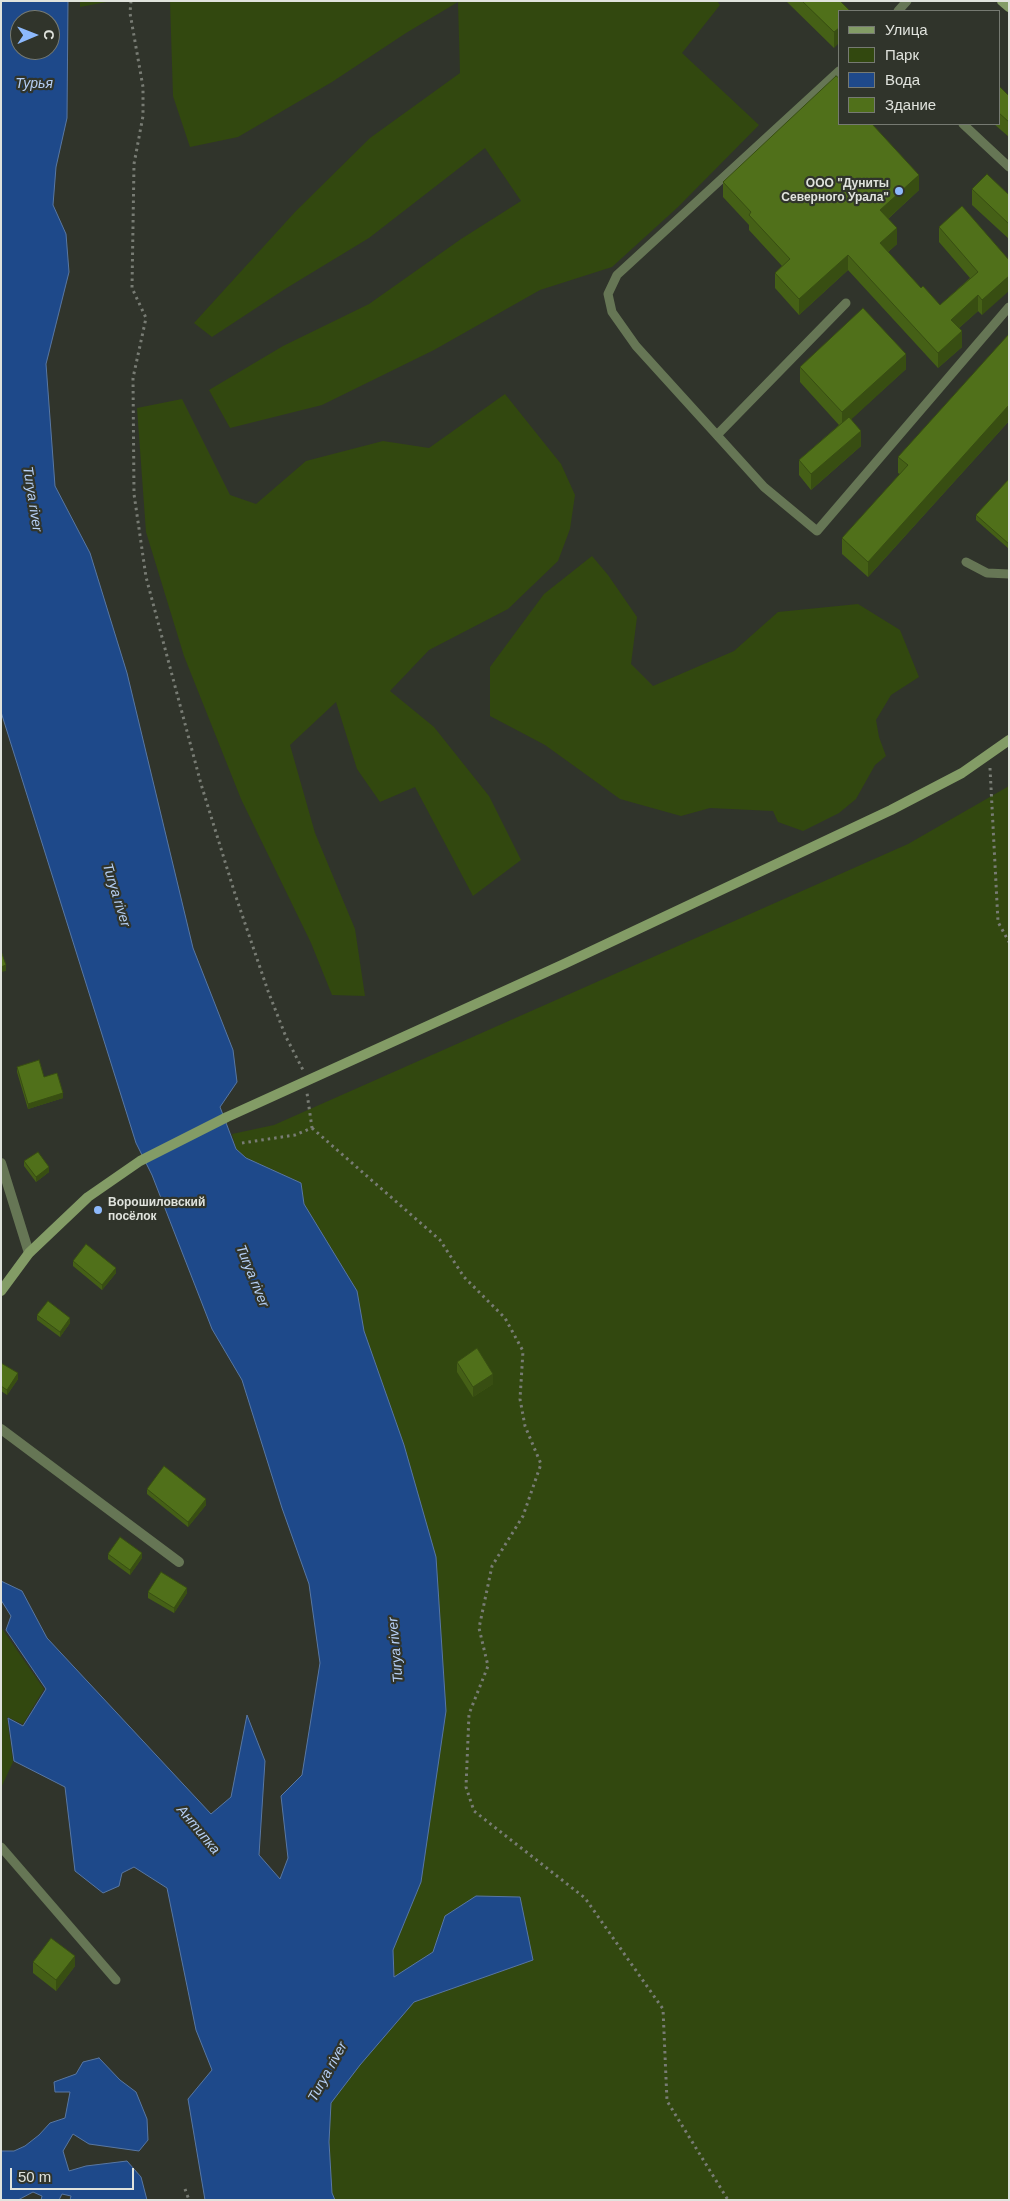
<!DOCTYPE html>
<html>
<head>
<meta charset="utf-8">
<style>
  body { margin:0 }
  #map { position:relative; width:1010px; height:2201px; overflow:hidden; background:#30342b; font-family:Helvetica,sans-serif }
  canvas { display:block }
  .frame { position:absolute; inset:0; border:2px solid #e0e3dd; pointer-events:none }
  .legend { position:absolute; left:838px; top:10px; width:162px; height:115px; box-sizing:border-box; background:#30342b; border:1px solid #767a72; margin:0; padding:6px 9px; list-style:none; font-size:15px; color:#e0e3dd }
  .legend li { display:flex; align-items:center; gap:10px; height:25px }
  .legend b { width:25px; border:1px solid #767a72 }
  .north { position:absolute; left:10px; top:10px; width:50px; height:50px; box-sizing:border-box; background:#30342b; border:1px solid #767a72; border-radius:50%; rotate:89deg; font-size:14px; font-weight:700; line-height:20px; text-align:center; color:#e0e3dd }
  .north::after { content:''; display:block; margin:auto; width:18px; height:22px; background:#8db9fc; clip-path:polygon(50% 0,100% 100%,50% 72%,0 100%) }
  .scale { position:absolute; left:10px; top:2168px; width:124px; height:22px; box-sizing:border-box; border:2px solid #e0e3dd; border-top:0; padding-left:6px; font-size:15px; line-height:18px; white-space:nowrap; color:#e0e3dd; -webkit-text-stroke:4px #30342b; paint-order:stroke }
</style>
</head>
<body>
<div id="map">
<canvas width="1010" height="2201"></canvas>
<div class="frame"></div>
<ul class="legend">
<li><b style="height:6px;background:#839c66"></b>Улица</li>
<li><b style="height:14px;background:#32480f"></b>Парк</li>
<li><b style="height:14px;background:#1e498a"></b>Вода</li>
<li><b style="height:14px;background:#50701a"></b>Здание</li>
</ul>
<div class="north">С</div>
<div class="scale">50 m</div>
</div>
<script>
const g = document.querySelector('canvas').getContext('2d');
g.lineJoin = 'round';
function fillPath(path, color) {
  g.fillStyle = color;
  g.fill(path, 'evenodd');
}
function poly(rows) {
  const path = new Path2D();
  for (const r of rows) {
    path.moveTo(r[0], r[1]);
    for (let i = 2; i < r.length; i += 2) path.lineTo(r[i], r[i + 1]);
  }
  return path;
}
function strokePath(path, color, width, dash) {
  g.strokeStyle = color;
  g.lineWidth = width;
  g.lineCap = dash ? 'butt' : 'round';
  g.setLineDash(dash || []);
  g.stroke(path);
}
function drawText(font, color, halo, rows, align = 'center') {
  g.font = font + ' Helvetica,sans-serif';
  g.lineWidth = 4.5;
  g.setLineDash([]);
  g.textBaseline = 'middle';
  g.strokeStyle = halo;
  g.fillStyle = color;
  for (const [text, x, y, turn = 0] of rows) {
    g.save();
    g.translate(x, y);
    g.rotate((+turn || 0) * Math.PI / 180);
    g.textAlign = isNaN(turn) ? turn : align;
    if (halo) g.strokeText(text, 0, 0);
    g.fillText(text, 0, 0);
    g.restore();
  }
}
fillPath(poly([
  [80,1,112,1,80,7],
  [170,1,717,1,720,5,682,53,759,125,678,207,612,267,540,290,434,350,322,405,230,428,209,390,283,346,369,304,461,239,521,201,485,148,369,238,285,289,212,337,194,323,295,212,370,138,460,73,458,2,406,33,332,82,238,137,190,147,173,96],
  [505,394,561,464,575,495,570,529,558,561,508,609,429,650,390,691,434,727,489,796,521,860,473,896,415,787,380,802,357,769,336,702,290,745,315,833,355,929,365,996,332,995,311,943,241,799,184,656,146,532,137,408,182,399,230,495,256,504,306,461,383,441,429,448],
  [592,556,608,575,637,617,631,664,653,686,734,651,778,612,858,604,900,630,919,677,891,695,876,720,879,737,886,756,875,765,856,799,839,813,803,831,778,822,773,811,710,808,681,816,620,799,545,745,490,716,490,667,544,594],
  [1009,786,1009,2200,335,2200,332,2193,329,2142,331,2103,360,2065,414,2002,533,1960,445,1916,433,1952,395,1978,393,1950,421,1882,446,1711,436,1557,404,1445,364,1331,357,1291,304,1204,301,1183,246,1158,236,1149,232,1134,274,1125,908,844],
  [1,1627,44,1689,23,1724,7,1717,13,1762,1,1788]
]), '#32480f');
const water = poly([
  [1,1,68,1,67,118,56,167,53,205,66,234,69,272,46,364,55,486,90,553,127,673,193,948,233,1050,237,1082,220,1107,236,1149,246,1158,301,1183,304,1204,357,1291,364,1331,404,1445,436,1557,446,1711,421,1882,393,1950,394,1977,433,1952,445,1916,476,1896,520,1897,533,1960,414,2002,360,2065,331,2103,329,2142,332,2193,335,2200,205,2200,188,2099,212,2070,196,2030,167,1888,134,1867,122,1873,119,1886,103,1893,75,1871,65,1787,14,1761,8,1718,23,1726,46,1689,6,1630,11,1616,1,1600,1,1581,22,1591,47,1638,211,1814,231,1797,247,1715,265,1761,259,1855,280,1879,288,1858,281,1796,302,1775,320,1663,309,1584,282,1508,242,1380,212,1329,152,1175,136,1143,1,712,1,1],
  [20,20,50,20,50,50,20,50,20,20],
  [99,2058,120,2080,136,2092,147,2119,148,2140,139,2151,89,2144,73,2134,63,2151,69,2171,86,2166,127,2161,141,2177,147,2200,70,2200,71,2196,62,2194,59,2200,41,2200,42,2196,33,2192,18,2200,1,2200,1,2151,14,2151,25,2146,39,2135,50,2123,65,2118,70,2092,55,2092,54,2082,76,2074,83,2062,99,2058]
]);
fillPath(water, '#1e498a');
strokePath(water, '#5877a3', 1);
strokePath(poly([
  [131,1,130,13,143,87,143,116,134,164,132,288,146,318,133,378,134,494,146,577,201,784,235,894,268,991,286,1037,303,1070],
  [990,768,998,922,1009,942],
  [312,1128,440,1240,464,1277,505,1318,523,1351,520,1399,525,1426,541,1464,523,1516,492,1566,479,1628,488,1666,469,1714,466,1787,474,1811,585,1898,663,2009,667,2101,728,2200],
  [242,1143,295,1135,312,1128,307,1093],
  [185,2189,189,2200]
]), '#787c74', 3, [2.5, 4]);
strokePath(poly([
  [898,11,907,1],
  [839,71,617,275,608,294,612,312,636,346,764,487,817,531,1009,307],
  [963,124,1009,167],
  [717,435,846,303],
  [966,562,987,573,1009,574],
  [1,1847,116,1980]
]), '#667655', 9);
strokePath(poly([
  [1,1163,29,1253],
  [1,1429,179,1562]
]), '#667655', 10);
strokePath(poly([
  [1002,1,1009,7],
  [1,1291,29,1253,88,1197,140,1161,227,1117,564,964,891,810,962,773,1009,740]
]), '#839c66', 10);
fillPath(poly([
  [786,1,840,1,834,48],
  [999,86,1009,96,1009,137,994,124,999,124],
  [839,124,919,190,888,219,897,244,888,252,921,288,940,305,970,278,939,242,939,227,1009,260,982,315,978,311,959,328,962,347,938,368,848,270,799,315,775,288,775,273,782,266,749,230,749,225,723,197,723,182],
  [972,189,1009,195,1009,239,972,205],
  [1009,334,1009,421,868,577,842,554,842,538,900,474,898,473,898,457],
  [800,367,906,369,851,419,861,446,811,490,799,475,799,460,839,425,800,382],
  [1009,479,1009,549,976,520,976,515],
  [17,1067,44,1077,63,1098,28,1109,17,1072],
  [24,1161,49,1172,36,1182,24,1166],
  [73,1261,116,1273,102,1290,73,1266],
  [37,1315,70,1323,60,1337,37,1320],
  [457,1362,493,1384,473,1397,457,1372],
  [1,1363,18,1379,7,1395,1,1391],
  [147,1489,206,1505,188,1527,147,1494],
  [108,1554,142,1558,130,1575,108,1559],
  [148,1592,187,1593,174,1613,148,1598],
  [33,1962,75,1966,56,1991,33,1973]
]), '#456016');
fillPath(poly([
  [839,28,839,43,834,48,834,32],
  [919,175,919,190,880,226,880,210],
  [897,228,897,244,880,259,880,243],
  [848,255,848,270,799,315,799,299],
  [1009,276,1009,291,982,315,982,300],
  [978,295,978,311,951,335,951,320],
  [962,331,962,347,938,368,938,353],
  [906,354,906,369,842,428,842,412],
  [1009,405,1009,421,868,577,868,562],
  [861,431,861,446,811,490,811,474],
  [6,965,6,971,1,972,1,967],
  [63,1093,63,1098,28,1109,28,1104],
  [49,1167,49,1172,36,1182,36,1177],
  [116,1268,116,1273,102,1290,102,1285],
  [70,1318,70,1323,60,1337,60,1332],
  [18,1373,18,1379,7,1395,7,1390],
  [493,1374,493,1384,473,1397,473,1387],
  [206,1499,206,1505,188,1527,188,1522],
  [142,1553,142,1558,130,1575,130,1570],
  [187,1588,187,1593,174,1613,174,1608],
  [75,1956,75,1966,56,1991,56,1980]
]), '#384e12');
const building = poly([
  [802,1,840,1,850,11,839,11,839,28,834,32,802,1],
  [836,76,839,78,839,124,872,124,919,175,880,210,897,228,880,243,921,288,923,286,940,305,978,272,939,227,962,206,1009,260,1009,276,982,300,978,295,951,320,962,331,938,353,848,255,799,299,775,273,790,259,749,215,751,212,723,182,836,76],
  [999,86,1009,96,1009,122,999,113,999,86],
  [987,174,1009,195,1009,224,972,189,987,174],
  [863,308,906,354,842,412,800,367,863,308],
  [1009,334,1009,405,868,562,842,538,908,465,898,457,1009,334],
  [849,417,861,431,811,474,799,460,849,417],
  [1009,479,1009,544,976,515,1009,479],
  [1,951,6,965,1,967,1,951],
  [39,1060,44,1077,57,1073,63,1093,28,1104,17,1067,39,1060],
  [38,1152,49,1167,36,1177,24,1161,38,1152],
  [86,1244,116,1268,102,1285,73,1261,86,1244],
  [48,1301,70,1318,60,1332,37,1315,48,1301],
  [477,1348,493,1374,473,1387,457,1362,477,1348],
  [1,1363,18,1373,7,1390,1,1386,1,1363],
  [164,1466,206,1499,188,1522,147,1489,164,1466],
  [120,1537,142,1553,130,1570,108,1554,120,1537],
  [161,1572,187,1588,174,1608,148,1592,161,1572],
  [51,1938,75,1956,56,1980,33,1962,51,1938]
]);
fillPath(building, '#50701a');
strokePath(building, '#384e12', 1);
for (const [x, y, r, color] of [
  [899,191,5,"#8db9fc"],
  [98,1210,5,"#8db9fc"]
]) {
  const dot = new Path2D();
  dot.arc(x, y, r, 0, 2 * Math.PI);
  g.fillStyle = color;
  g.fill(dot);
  strokePath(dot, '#30342b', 2);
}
drawText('bold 12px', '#e0e3dd', '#30342b', [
  ["ООО \"Дуниты",889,184],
  ["Северного Урала\"",889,198],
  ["Ворошиловский",108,1203,"left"],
  ["посёлок",108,1217,"left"]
], 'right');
drawText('italic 14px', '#b6cff4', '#30342b', [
  ["Турья",34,84],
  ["Turya river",32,499,81],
  ["Turya river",116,895,73],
  ["Turya river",252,1276,68],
  ["Turya river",396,1650,-95],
  ["Антипка",198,1830,50],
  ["Turya river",328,2072,-61]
]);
</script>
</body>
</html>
